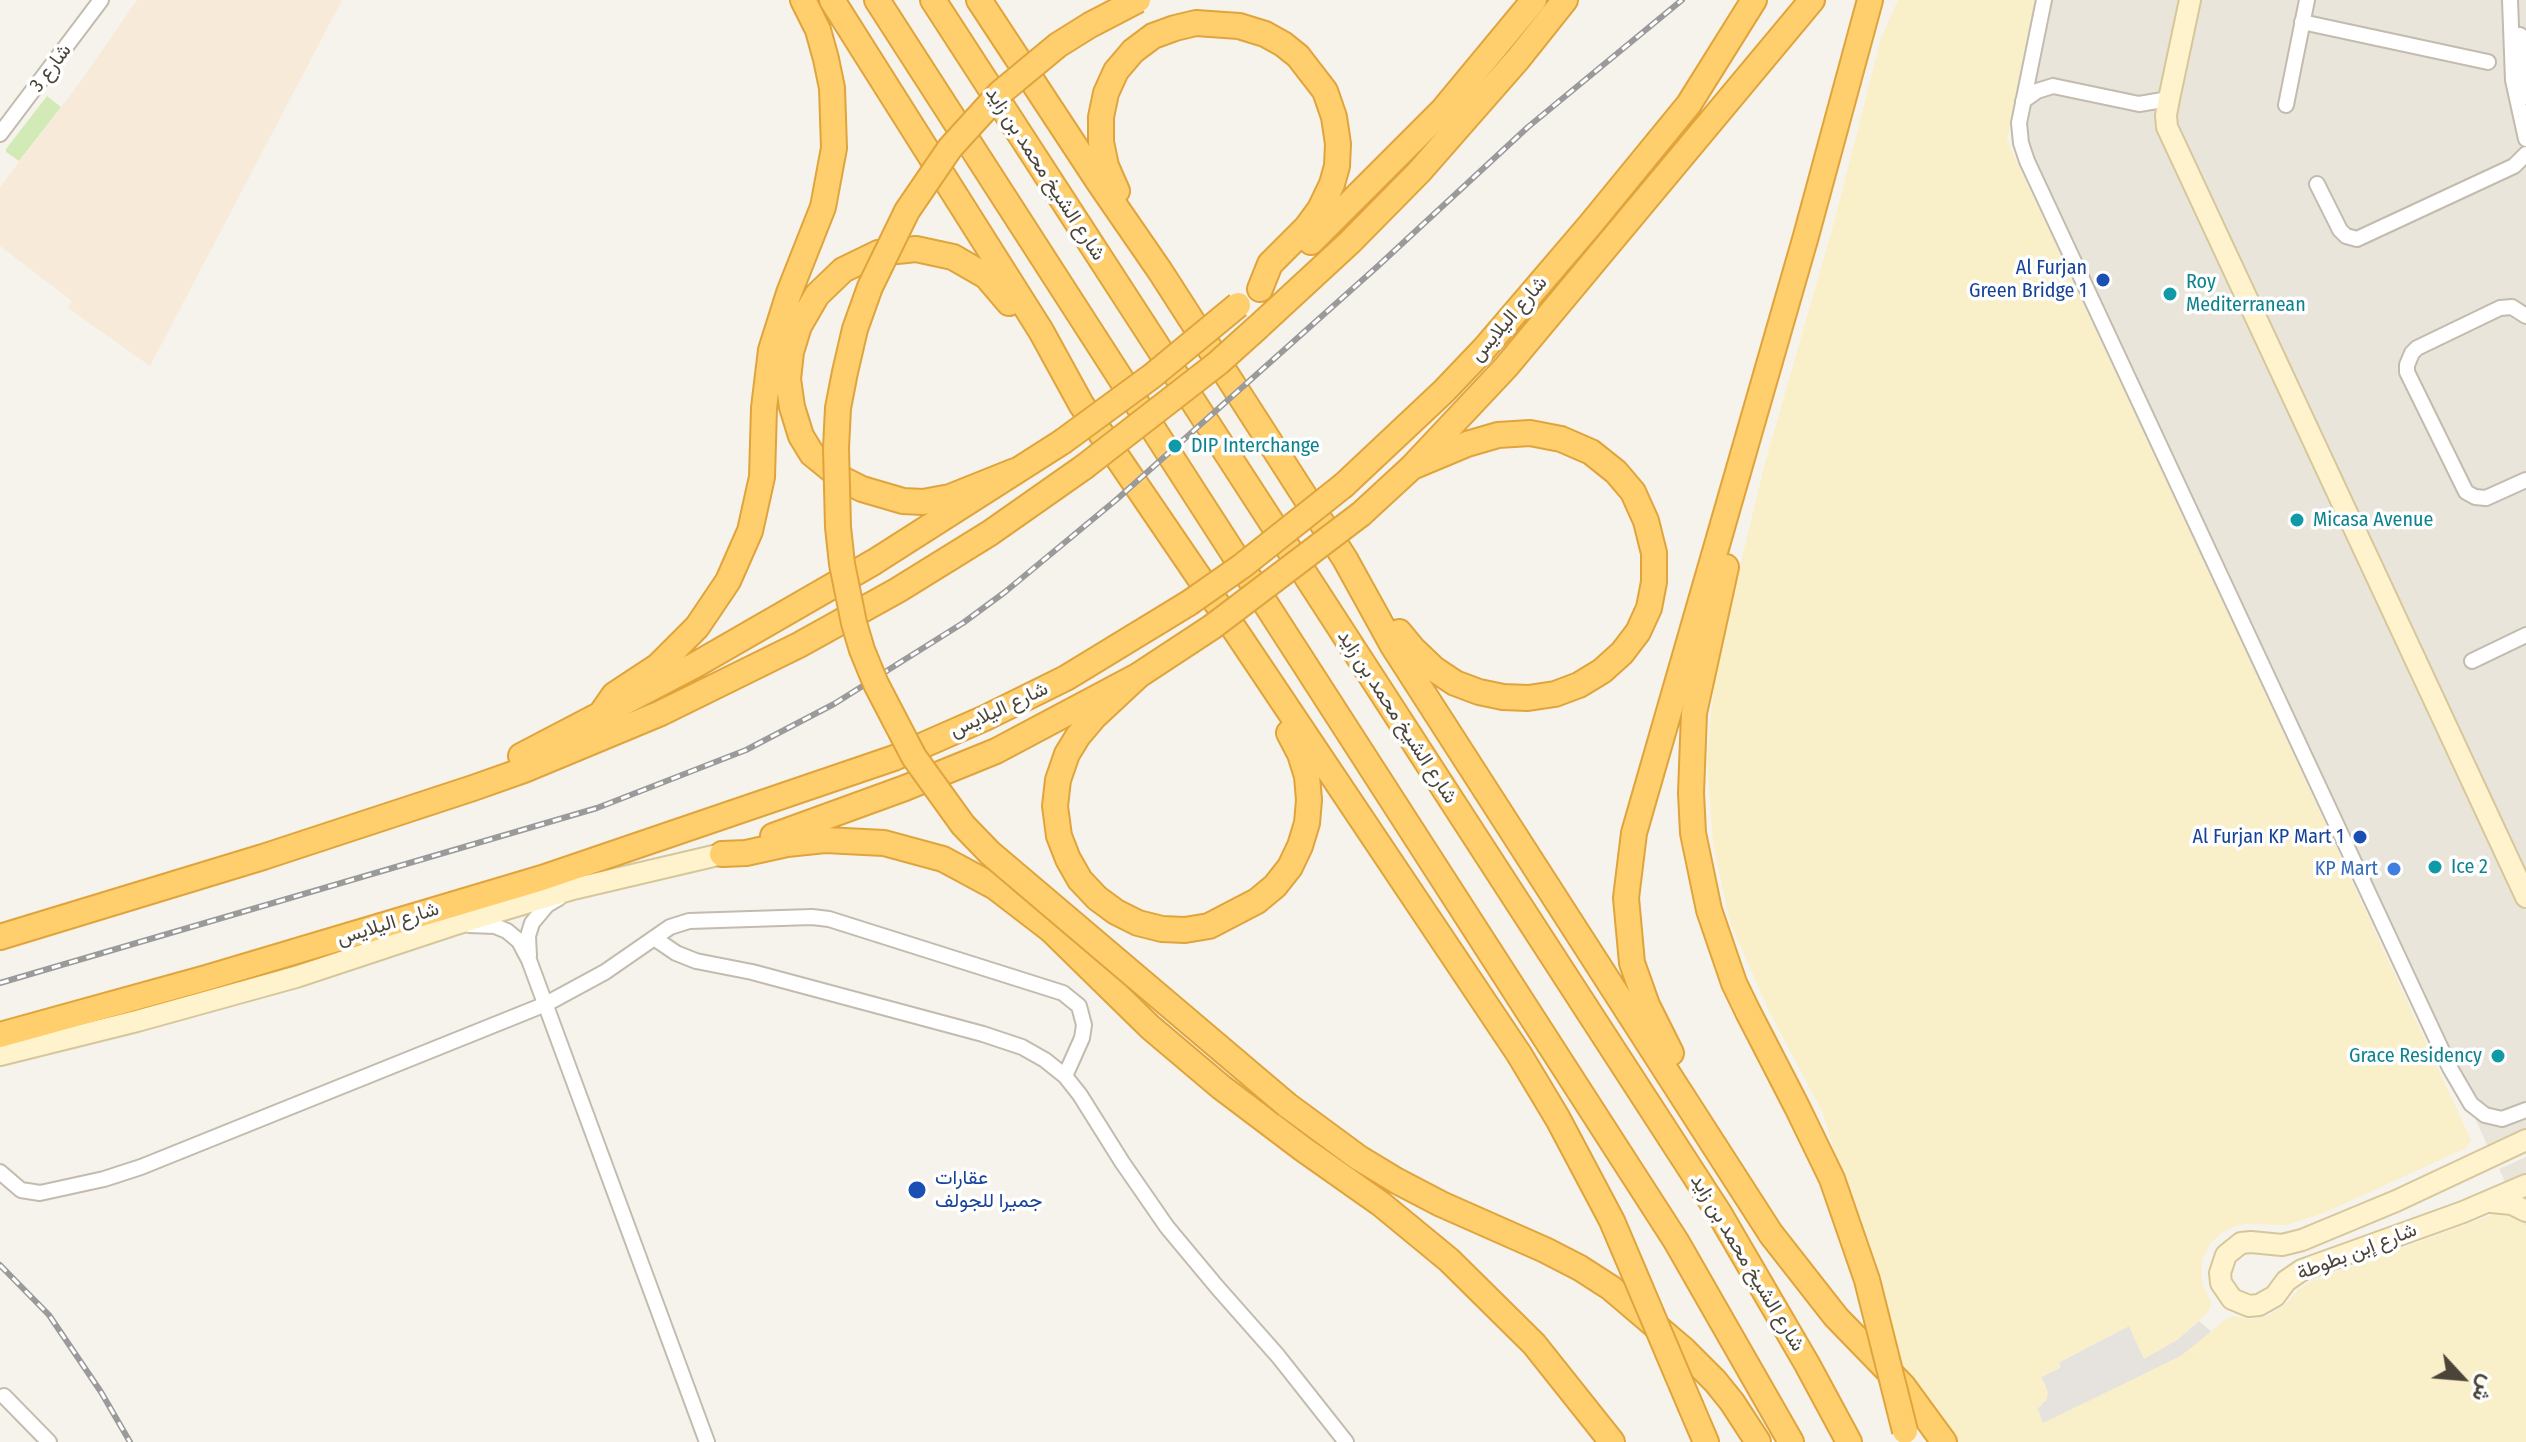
<!DOCTYPE html>
<html>
<head>
<meta charset="utf-8">
<style>
  body { margin:0 }
  #map { position:relative; width:2526px; height:1442px; overflow:hidden; background:#f6f3ec; font-family:"Fira Sans Condensed",Vazirmatn,sans-serif }
  canvas { display:block }
  .north { position:absolute; left:2422px; top:1338px; width:80px; height:80px; -webkit-text-stroke:6px #fff; paint-order:stroke; rotate:116deg; font-size:22px; font-weight:700; line-height:32px; text-align:center; color:#4b4439 }
  .north::after { content:''; display:block; margin:auto; width:28px; height:36px; background:#4b4439; clip-path:polygon(50% 0,100% 100%,50% 72%,0 100%) }
</style>
</head>
<body>
<div id="map">
<canvas width="2526" height="1442"></canvas>
<div class="north">ش</div>
</div>
<script>
const g = document.querySelector('canvas').getContext('2d');
g.lineJoin = 'round';
function fillPath(path, color) {
  g.fillStyle = color;
  g.fill(path, 'evenodd');
}
function poly(rows) {
  const path = new Path2D();
  for (const r of rows) {
    path.moveTo(r[0], r[1]);
    for (let i = 2; i < r.length; i += 2) path.lineTo(r[i], r[i + 1]);
  }
  return path;
}
function strokePath(path, color, width, dash) {
  g.strokeStyle = color;
  g.lineWidth = width;
  g.lineCap = dash ? 'butt' : 'round';
  g.setLineDash(dash || []);
  g.stroke(path);
}
function drawText(font, color, halo, rows, align = 'center') {
  g.font = font + ' "Fira Sans Condensed",Vazirmatn,sans-serif';
  g.lineWidth = 7;
  g.setLineDash([]);
  g.textBaseline = 'middle';
  g.strokeStyle = halo;
  g.fillStyle = color;
  for (const [text, x, y, turn = 0] of rows) {
    g.save();
    g.translate(x, y);
    g.rotate((+turn || 0) * Math.PI / 180);
    g.textAlign = isNaN(turn) ? turn : align;
    if (halo) g.strokeText(text, 0, 0);
    g.fillText(text, 0, 0);
    g.restore();
  }
}
fillPath(poly([
  [2046,0,2526,0,2526,1130,2488,1147,2414,983,2027,156,2023,120],
  [2526,1157,2526,1227,2499,1169]
]), '#eae5da');
fillPath(poly([
  [137,0,342,0,150,366,68,308,72,301,0,246,0,187,81,81]
]), '#f7ead8');
fillPath(poly([
  [2199,1321,2212,1332,2181,1356,2043,1424,2037,1408,2041,1406,2046,1387,2041,1377,2060,1368,2058,1363,2129,1326,2144,1358,2177,1340]
]), '#e6e2dd');
fillPath(poly([
  [47,96,61,107,19,161,6,152,6,149]
]), '#d2eab5');
fillPath(poly([
  [1898,0,2037,0,2007,140,2234,625,2471,1140,2466,1148,2324,1213,2287,1225,2246,1224,2233,1227,2220,1234,2210,1244,2203,1257,2201,1270,2203,1285,2211,1303,2208,1312,2177,1340,2144,1359,2129,1326,2059,1362,2061,1367,2041,1377,2048,1392,2047,1400,2037,1408,2043,1423,2181,1356,2227,1318,2233,1316,2251,1319,2270,1315,2285,1305,2298,1290,2312,1281,2500,1212,2521,1216,2526,1227,2526,1442,1928,1442,1869,1271,1823,1113,1768,1009,1730,922,1713,843,1707,758,1716,666,1765,463,1835,219,1881,38]
]), '#f9efc9');
const street = poly([
  [2044,0,2019,123,2021,143,2027,161,2450,1068,2471,1104,2485,1115,2502,1119,2526,1110],
  [2510,0,2513,80,2526,139],
  [2302,22,2488,62],
  [2520,35,2526,97],
  [2023,101,2037,91,2053,86,2139,104,2169,99],
  [2286,105,2307,0],
  [0,134,101,0],
  [2317,184,2340,230,2346,236,2357,239,2514,166,2526,154],
  [2526,316,2512,307,2500,308,2417,348,2412,353,2407,365,2407,372,2466,492,2475,497,2486,498,2526,480],
  [2472,661,2526,635],
  [469,925,495,926,507,931,519,941,529,960,707,1442],
  [654,938,676,953,696,961,752,972,983,1034,1022,1047,1045,1060,1065,1076,1080,1095,1122,1162,1167,1227,1217,1287,1278,1356,1346,1442],
  [529,956,528,936,532,923,547,905,559,898],
  [0,1172,21,1190,40,1193,104,1179,141,1167,546,1004,605,972,670,927,689,921,812,917,829,919,1063,993,1079,1006,1084,1025,1082,1038,1065,1076],
  [4,1396,49,1442]
]);
const secondary = poly([
  [2190,0,2169,99,2166,115,2167,127,2526,897],
  [0,1055,137,1021,296,977,453,925,573,889,722,854],
  [2526,1140,2396,1201,2302,1240,2282,1245,2251,1242,2241,1243,2226,1255,2220,1273,2221,1283,2232,1299,2249,1306,2259,1305,2275,1296,2286,1281,2302,1270,2463,1212,2526,1185],
  [2491,1202,2512,1204,2526,1211]
]);
const highway = poly([
  [832,0,1041,331,1081,404,1239,636,1519,1054],
  [877,0,1676,1241,1791,1442],
  [933,0,1719,1213,1807,1364,1849,1442],
  [979,0,1100,184,1160,271,1345,559,1393,646,1771,1234,1836,1317,1903,1386,1944,1442],
  [1117,191,1106,166,1101,142,1101,117,1106,93,1116,71,1133,51,1153,36,1175,28,1196,23,1239,26,1265,34,1283,44,1298,56,1325,91,1334,117,1338,144,1337,166,1332,184,1320,209,1306,228,1270,264,1260,289],
  [1311,242,1443,110,1534,0],
  [1009,303,986,276,953,257,916,249,878,253,843,270,817,295,799,326,791,352,788,379,792,407,801,436,812,454,844,480,862,489,903,501,923,502,950,497,1015,471],
  [1258,327,1350,242,1419,172,1518,59,1565,0],
  [1344,485,1444,391,1484,349,1590,225,1689,104,1754,0],
  [1361,514,1412,467,1506,367,1812,0],
  [1726,567,1694,713,1691,793,1693,833,1709,910,1734,983,1748,1012],
  [1399,632,1413,649,1434,669,1455,683,1479,692,1503,697,1528,698,1555,694,1579,685,1602,671,1622,653,1638,632,1649,608,1654,582,1654,553,1646,521,1633,492,1616,472,1591,452,1561,439,1530,433,1498,435,1467,444,1412,467],
  [1139,675,1094,717,1078,736,1067,754,1058,780,1055,806,1059,836,1068,859,1080,880,1097,898,1116,912,1138,923,1162,929,1185,930,1209,926,1257,901,1275,886,1290,867,1300,846,1307,823,1309,800,1307,776,1300,754,1289,733],
  [598,718,614,695,658,666,697,627,728,581,750,531,762,477,764,408,771,350,789,293,823,207,834,148,832,88,826,59,818,30,803,0],
  [521,756,697,664,874,562,1062,442],
  [773,836,905,788,996,751,1139,675,1212,627],
  [722,854,746,853,787,844,825,840,884,843,943,859,995,887,1051,930,1150,1027,1221,1087,1303,1149,1381,1204,1449,1260,1534,1344,1612,1442],
  [0,937,263,857,473,788,524,770,661,713,799,645,898,590,990,533,1084,467],
  [0,1035,206,978,542,878,894,758,985,718,1066,678,1189,603],
  [1671,1053,1647,1005,1632,963,1626,898,1634,833,1806,236,1870,0],
  [1287,1105,1359,1158,1397,1181,1441,1204,1545,1250,1580,1268,1611,1288,1684,1350,1715,1381,1732,1402,1758,1442],
  [1691,1407,1706,1442]
]);
strokePath(street, '#c2bbae', 18);
strokePath(secondary, '#d6c79b', 24);
strokePath(highway, '#e0a43c', 28);
strokePath(street, '#fff', 14);
strokePath(secondary, '#fff3cd', 20);
strokePath(highway, '#ffcf6e', 24);
const rail = poly([
  [0,983,597,808,746,750,834,704,963,623,1005,592,1116,500,1378,266,1528,127,1682,0],
  [0,1265,49,1315,101,1392,130,1442]
]);
strokePath(rail, '#9a9a9a', 6);
strokePath(rail, '#fff', 3, [9]);
const highwayBridge = poly([
  [1138,0,1090,25,1058,45,1000,93,950,148,907,211,870,287,855,329,845,372,838,408,836,448,838,527,842,564,854,623,862,650,876,684,914,757,963,825,990,853,1287,1105],
  [1062,442,1152,376,1238,305],
  [1084,467,1218,363,1258,327],
  [1189,603,1242,566,1344,485],
  [1212,627,1361,514],
  [1748,1012,1797,1107,1832,1179,1867,1280,1905,1431],
  [1519,1054,1558,1119,1612,1221,1691,1407]
]);
strokePath(highwayBridge, '#e0a43c', 28, []);
strokePath(highwayBridge, '#ffcf6e', 24);
for (const [x, y, r, color] of [
  [2103,280,8,"#1a4fb4"],
  [2170,294,8,"#0f9aa8"],
  [1175,446,8,"#0f9aa8"],
  [2297,520,8,"#0f9aa8"],
  [2360,837,8,"#1a4fb4"],
  [2435,867,8,"#0f9aa8"],
  [2394,869,8,"#3f7fe0"],
  [2498,1056,8,"#0f9aa8"],
  [917,1190,10,"#1a4fb4"]
]) {
  const dot = new Path2D();
  dot.arc(x, y, r, 0, 2 * Math.PI);
  g.fillStyle = color;
  g.fill(dot);
  strokePath(dot, '#fff', 3);
}
drawText('20px', '#4b4439', '#fff', [
  ["شارع 3",51,68,-53],
  ["شارع الشيخ محمد بن زايد",1045,174,57],
  ["شارع اليلايس",1509,319,-49],
  ["شارع اليلايس",999,710,-25],
  ["شارع الشيخ محمد بن زايد",1397,717,57],
  ["شارع اليلايس",388,924,-17],
  ["شارع إبن بطوطة",2357,1252,-21],
  ["شارع الشيخ محمد بن زايد",1747,1263,59]
]);
drawText('20px', '#164399', '#fff', [
  ["Al Furjan",2087,268],
  ["Green Bridge 1",2087,291],
  ["Al Furjan KP Mart 1",2344,837],
  ["عقارات",935,1178,"left"],
  ["جميرا للجولف",935,1201,"left"]
], 'right');
drawText('20px', '#0d838f', '#fff', [
  ["Roy",2186,282],
  ["Mediterranean",2186,305],
  ["DIP Interchange",1191,446],
  ["Micasa Avenue",2313,520],
  ["Ice 2",2451,867],
  ["Grace Residency",2482,1056,"right"]
], 'left');
drawText('20px', '#366cbe', '#fff', [
  ["KP Mart",2378,869]
], 'right');
</script>
</body>
</html>
